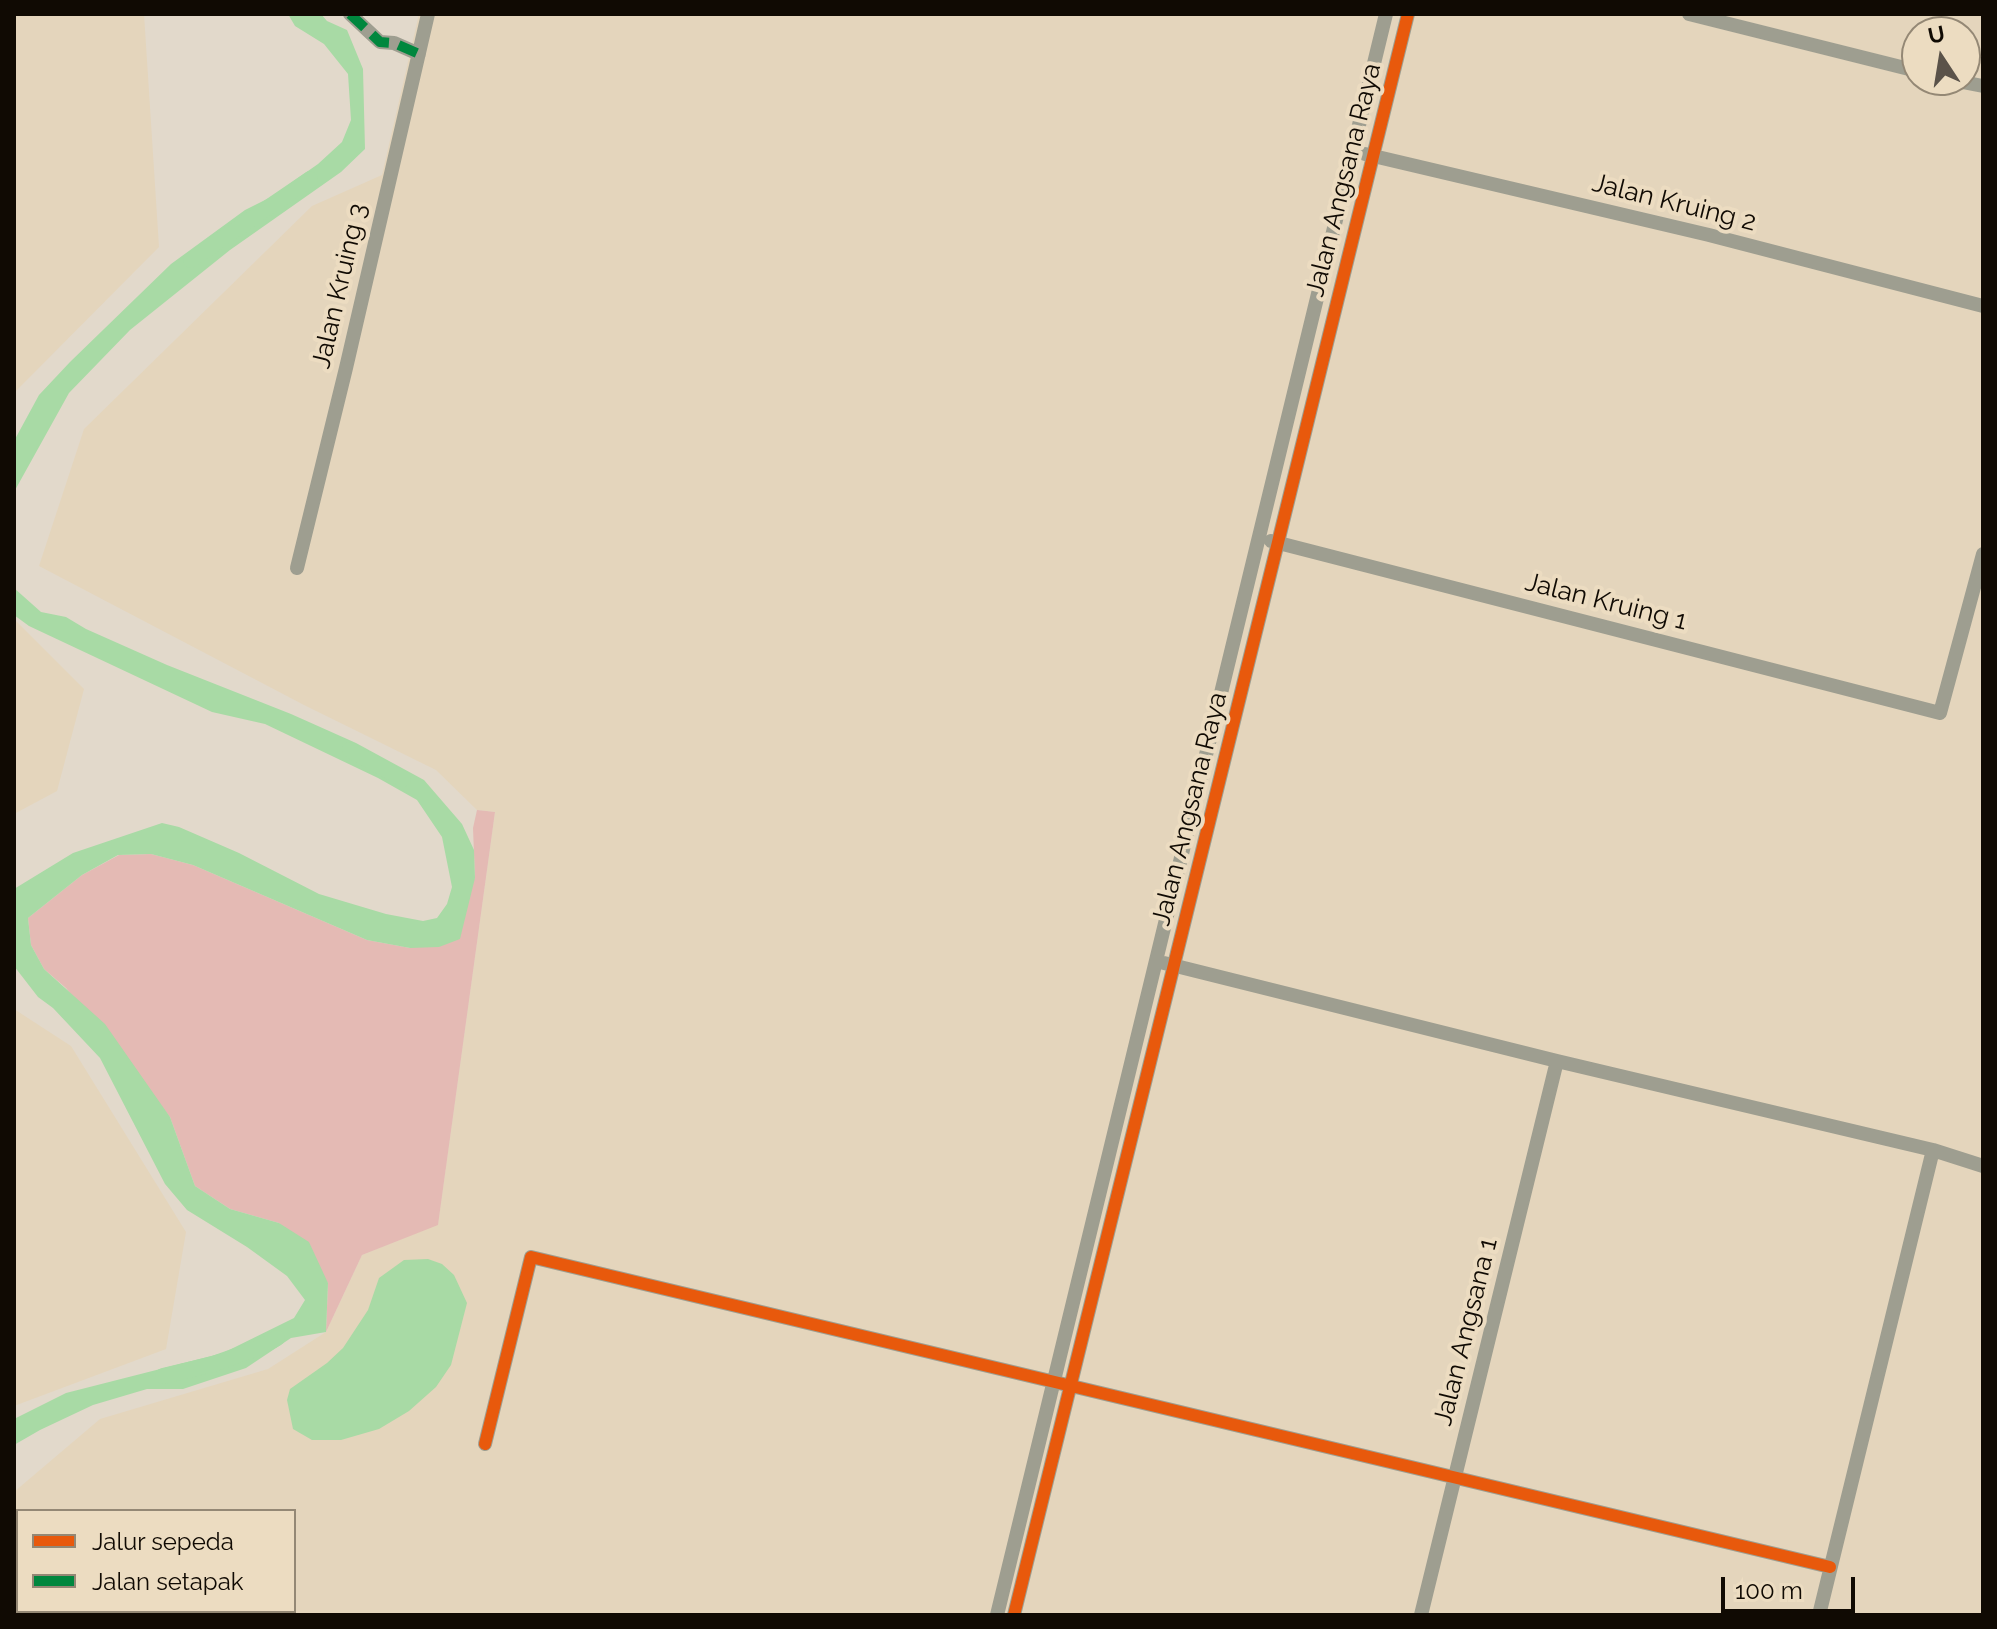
<!DOCTYPE html>
<html>
<head>
<meta charset="utf-8">
<style>
  body { margin:0 }
  #map { position:relative; width:1997px; height:1629px; overflow:hidden; background:#e2d9cb; font-family:Raleway,sans-serif }
  canvas { display:block }
  .frame { position:absolute; inset:0; border:16px solid #100a03; pointer-events:none }
  .legend { position:absolute; left:16px; top:1509px; width:280px; height:104px; box-sizing:border-box; background:#ecdcc1; border:2px solid #948875; margin:0; padding:10px 14px; list-style:none; font-size:24px; color:#100a03 }
  .legend li { display:flex; align-items:center; gap:16px; height:40px }
  .legend b { width:40px; border:2px solid #948875 }
  .north { position:absolute; left:1901px; top:16px; width:80px; height:80px; box-sizing:border-box; background:#ecdcc1; border:2px solid #948875; border-radius:50%; rotate:348deg; font-size:22px; font-weight:700; line-height:32px; text-align:center; color:#100a03 }
  .north::after { content:''; display:block; margin:auto; width:28px; height:36px; background:#5a5249; clip-path:polygon(50% 0,100% 100%,50% 72%,0 100%) }
  .scale { position:absolute; left:1721px; top:1577px; width:134px; height:36px; box-sizing:border-box; border:4px solid #100a03; border-top:0; padding-left:10px; font-size:24px; line-height:28px; white-space:nowrap; color:#100a03; -webkit-text-stroke:6px #ecdcc1; paint-order:stroke }
</style>
</head>
<body>
<div id="map">
<canvas width="1997" height="1629"></canvas>
<div class="frame"></div>
<ul class="legend">
<li><b style="height:10px;background:#e8590c"></b>Jalur sepeda</li>
<li><b style="height:10px;background:#00873e"></b>Jalan setapak</li>
</ul>
<div class="north">U</div>
<div class="scale">100 m</div>
</div>
<script>
const g = document.querySelector('canvas').getContext('2d');
g.lineJoin = 'round';
function fillPath(path, color) {
  g.fillStyle = color;
  g.fill(path, 'evenodd');
}
function poly(rows) {
  const path = new Path2D();
  for (const r of rows) {
    path.moveTo(r[0], r[1]);
    for (let i = 2; i < r.length; i += 2) path.lineTo(r[i], r[i + 1]);
  }
  return path;
}
function strokePath(path, color, width, dash) {
  g.strokeStyle = color;
  g.lineWidth = width;
  g.lineCap = dash ? 'butt' : 'round';
  g.setLineDash(dash || []);
  g.stroke(path);
}
function drawText(font, color, halo, rows, align = 'center') {
  g.font = font + ' Raleway,sans-serif';
  g.lineWidth = 8;
  g.setLineDash([]);
  g.textBaseline = 'middle';
  g.strokeStyle = halo;
  g.fillStyle = color;
  for (const [text, x, y, turn = 0] of rows) {
    g.save();
    g.translate(x, y);
    g.rotate((+turn || 0) * Math.PI / 180);
    g.textAlign = isNaN(turn) ? turn : align;
    if (halo) g.strokeText(text, 0, 0);
    g.fillText(text, 0, 0);
    g.restore();
  }
}
fillPath(poly([
  [14,14,144,14,159,247,14,393],
  [419,14,1983,14,1983,1615,21,1615,14,1608,14,1492,100,1419,268,1369,326,1332,362,1255,438,1224,495,812,477,810,436,770,304,705,39,566,84,429,312,206,382,175],
  [1917,32,1965,32,1965,80,1917,80],
  [18,1511,294,1511,294,1611,18,1611],
  [14,619,84,689,57,791,14,814],
  [14,1009,71,1046,186,1232,166,1349,14,1406]
]), '#e4d5bc');
fillPath(poly([
  [477,810,495,812,438,1225,362,1255,326,1332,328,1283,279,1223,230,1209,195,1186,170,1117,66,988,44,969,31,945,28,918,82,875,119,855,151,854,193,865,367,940,410,948,475,878,473,828]
]), '#e4bab4');
fillPath(poly([
  [288,14,321,14,327,21,347,30,363,69,365,149,341,172,230,250,130,330,69,393,14,492,14,441,39,395,70,362,171,264,245,210,271,197,318,164,342,142,351,120,348,74,324,44,295,26],
  [14,588,41,612,66,617,86,629,167,665,291,714,356,743,424,780,462,824,474,850,475,878,460,939,439,947,410,948,367,940,193,865,151,854,118,855,82,875,28,918,31,945,44,969,105,1024,170,1117,195,1186,230,1209,279,1223,309,1242,328,1283,326,1332,291,1338,246,1368,183,1389,147,1389,93,1405,40,1430,14,1445,14,1419,66,1393,223,1353,294,1318,305,1300,287,1276,247,1247,187,1210,165,1184,100,1058,53,1008,38,997,14,966,14,889,73,853,162,823,179,827,239,853,319,894,386,914,423,921,437,918,447,904,452,887,442,837,417,800,378,778,265,724,212,712,29,626,14,615],
  [428,1259,442,1264,454,1275,467,1303,451,1365,436,1387,409,1411,379,1429,341,1440,312,1440,293,1429,287,1400,290,1389,327,1363,343,1348,368,1310,379,1278,404,1260]
]), '#a8daa5');
strokePath(poly([
  [191,260,310,179],
  [350,750,403,779],
  [163,1376,213,1364,261,1347,277,1338]
]), '#a8daa5', 16);
strokePath(poly([
  [350,14,380,42,394,43,419,54],
  [1689,14,1917,71],
  [1952,80,1983,86],
  [1365,154,1709,235,1983,306],
  [1271,541,1940,713,1983,554],
  [297,568,346,368,428,14],
  [1164,963,1557,1061,1933,1150,1983,1166],
  [485,1444,531,1257,1830,1567],
  [997,1615,1386,14],
  [1014,1615,1408,14],
  [1421,1615,1557,1061],
  [1819,1615,1933,1150]
]), '#9e9e90', 14);
strokePath(poly([
  [350,14,380,42,394,43,419,54]
]), '#00873e', 10, [20, 10]);
strokePath(poly([
  [485,1444,531,1257,1830,1567],
  [1014,1615,1408,14]
]), '#e8590c', 12);
drawText('26px', '#100a03', '#ecdcc1', [
  ["Jalan Angsana Raya",1344,180,-76],
  ["Jalan Kruing 2",1674,203,14],
  ["Jalan Kruing 3",340,286,-77],
  ["Jalan Kruing 1",1606,602,14],
  ["Jalan Angsana Raya",1190,809,-76],
  ["Jalan Angsana 1",1466,1332,-76]
]);
</script>
</body>
</html>
